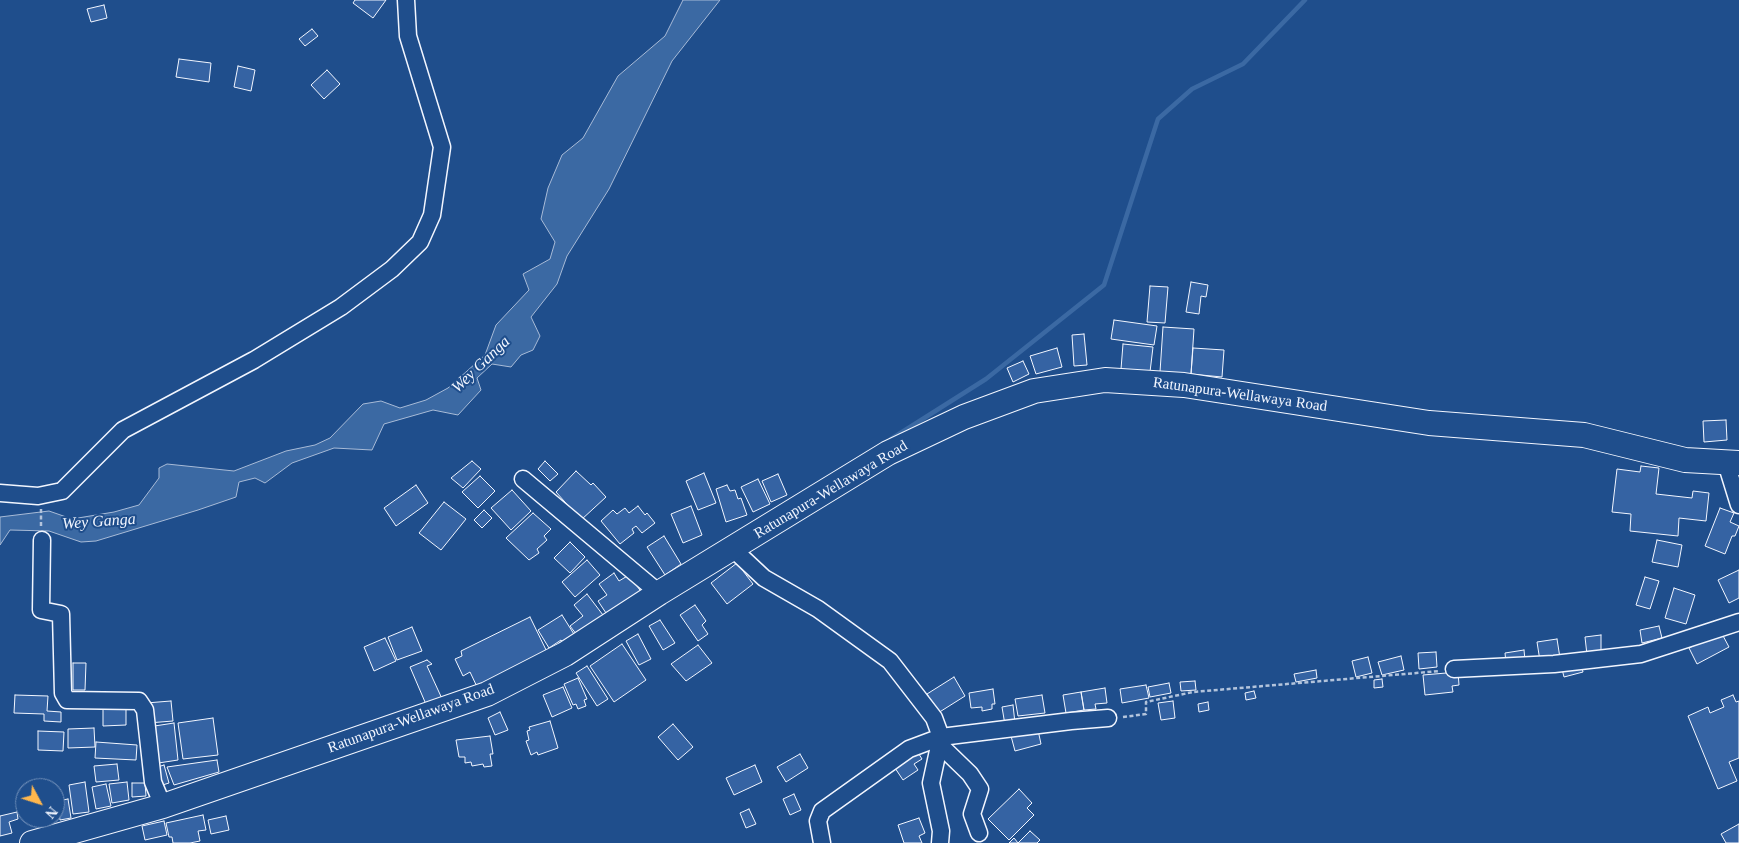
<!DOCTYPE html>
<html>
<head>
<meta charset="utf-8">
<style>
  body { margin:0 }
  #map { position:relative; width:1739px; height:843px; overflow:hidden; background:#1f4e8c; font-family:Georgia,serif }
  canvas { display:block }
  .north { position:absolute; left:15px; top:778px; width:50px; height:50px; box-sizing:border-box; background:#1f4e8c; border:1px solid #7391ba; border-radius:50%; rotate:130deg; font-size:14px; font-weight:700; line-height:20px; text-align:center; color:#f2f6ff }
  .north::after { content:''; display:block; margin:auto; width:18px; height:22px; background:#ffb74d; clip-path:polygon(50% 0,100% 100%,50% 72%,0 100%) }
</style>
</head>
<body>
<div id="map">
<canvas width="1739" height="843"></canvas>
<div class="north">N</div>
</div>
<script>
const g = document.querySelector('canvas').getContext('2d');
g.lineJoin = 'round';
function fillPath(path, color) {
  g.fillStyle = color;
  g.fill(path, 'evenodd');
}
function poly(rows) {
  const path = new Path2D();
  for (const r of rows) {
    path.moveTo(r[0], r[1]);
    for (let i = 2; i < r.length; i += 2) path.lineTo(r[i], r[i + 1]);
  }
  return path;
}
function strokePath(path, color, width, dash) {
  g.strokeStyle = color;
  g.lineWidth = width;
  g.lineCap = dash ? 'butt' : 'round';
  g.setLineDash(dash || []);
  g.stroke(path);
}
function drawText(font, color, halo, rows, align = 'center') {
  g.font = font + ' Georgia,serif';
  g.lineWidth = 4;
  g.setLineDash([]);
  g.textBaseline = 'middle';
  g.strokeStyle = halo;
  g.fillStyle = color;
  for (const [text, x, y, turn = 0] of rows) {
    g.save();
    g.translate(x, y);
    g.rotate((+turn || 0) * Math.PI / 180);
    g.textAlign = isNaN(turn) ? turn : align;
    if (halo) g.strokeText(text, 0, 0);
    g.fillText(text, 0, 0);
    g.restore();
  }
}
const water = poly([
  [683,0,720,0,672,61,609,189,567,256,557,284,531,317,540,336,533,350,521,355,511,367,492,364,477,378,481,390,458,415,433,410,384,424,372,450,334,448,292,463,265,483,255,478,239,482,236,497,198,510,96,541,81,542,49,531,10,530,0,545,0,517,49,511,72,519,114,512,139,505,159,478,159,468,167,464,234,471,286,451,315,445,330,438,363,404,381,401,400,408,426,400,448,388,485,355,496,325,529,290,523,274,550,259,555,242,541,219,548,188,562,155,583,138,618,76,665,36,683,0]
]);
fillPath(water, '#3b69a3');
strokePath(water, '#a8bbd7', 1);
strokePath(poly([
  [891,439,986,379,1104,285,1158,119,1192,89,1243,64,1305,0]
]), '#3b69a3', 4.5);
const building = poly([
  [355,0,386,0,373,18,353,3,355,0],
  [104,5,107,18,91,22,87,9,104,5],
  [312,29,318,36,305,46,299,39,312,29],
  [179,59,211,63,209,82,176,77,179,59],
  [238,66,255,70,251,91,234,87,238,66],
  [327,70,340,84,324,99,311,85,327,70],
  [1191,282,1208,285,1206,297,1201,296,1199,314,1186,312,1191,282],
  [1150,286,1168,287,1165,323,1147,322,1150,286],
  [1114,320,1157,326,1154,345,1111,339,1114,320],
  [1163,327,1194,329,1191,374,1160,372,1163,327],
  [1084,334,1087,365,1074,366,1072,335,1084,334],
  [1123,344,1153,347,1150,372,1121,369,1123,344],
  [1057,348,1062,367,1036,374,1030,356,1057,348],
  [1193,348,1224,350,1222,377,1191,374,1193,348],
  [1023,361,1029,374,1013,382,1007,368,1023,361],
  [1726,420,1727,440,1704,442,1703,421,1726,420],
  [472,461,481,469,463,488,451,478,472,461],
  [545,461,558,474,550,481,538,469,545,461],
  [1641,466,1659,468,1656,494,1692,498,1693,491,1709,493,1706,521,1679,518,1678,536,1630,531,1631,514,1612,512,1617,469,1640,472,1641,466],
  [576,471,591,485,593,483,606,497,581,520,556,492,576,471],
  [704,473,716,503,698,510,686,481,704,473],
  [778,474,787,495,771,502,762,481,778,474],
  [480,476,495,491,478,508,462,492,480,476],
  [758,479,770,504,753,512,741,487,758,479],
  [416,485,428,503,396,526,384,508,416,485],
  [727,485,730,491,735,490,738,499,741,498,747,515,726,522,716,489,727,485],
  [512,490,531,511,511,530,491,508,512,490],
  [444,502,466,519,441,550,419,533,444,502],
  [638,506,645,515,647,513,655,523,642,533,636,526,632,529,634,533,620,544,601,521,613,510,617,514,625,508,629,513,638,506],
  [691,506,702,535,683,543,671,514,691,506],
  [1720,508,1734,513,1730,522,1739,526,1735,536,1732,536,1725,554,1705,546,1720,508],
  [484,510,492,518,482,528,474,520,484,510],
  [533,513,551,529,544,536,547,540,537,549,539,553,529,560,506,538,533,513],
  [664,536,681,564,665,575,647,547,664,536],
  [1657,540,1682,545,1678,567,1652,562,1657,540],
  [570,542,585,557,570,573,554,558,570,542],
  [587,560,600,575,575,597,562,582,587,560],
  [737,563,753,584,727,604,711,583,737,563],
  [1739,570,1739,598,1729,603,1718,580,1739,570],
  [614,573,619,581,629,575,642,593,608,616,598,601,607,595,599,584,614,573],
  [1645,577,1659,581,1650,609,1636,605,1645,577],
  [1674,588,1695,595,1686,624,1665,618,1674,588],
  [587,594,606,619,580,639,570,626,583,616,574,605,587,594],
  [695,605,706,621,702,625,708,634,698,641,680,615,695,605],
  [562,615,577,639,565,646,561,640,549,648,538,630,562,615],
  [530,617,549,656,479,691,470,672,463,676,455,659,462,656,461,651,530,617],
  [660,620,675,643,663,650,649,626,660,620],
  [1659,626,1662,638,1642,643,1640,630,1659,626],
  [412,627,422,651,397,660,388,637,412,627],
  [1721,632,1729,647,1697,664,1689,648,1721,632],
  [638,634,651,659,639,665,626,641,638,634],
  [1601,635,1601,654,1587,655,1585,637,1601,635],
  [385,638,396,661,374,671,364,647,385,638],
  [1557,639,1560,658,1540,661,1537,642,1557,639],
  [622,644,646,680,614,702,590,666,622,644],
  [698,645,712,663,686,681,671,664,698,645],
  [1524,650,1525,660,1506,663,1505,653,1524,650],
  [1436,652,1437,667,1419,669,1418,653,1436,652],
  [1401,656,1404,670,1382,675,1378,662,1401,656],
  [1368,657,1372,673,1356,677,1352,661,1368,657],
  [427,660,432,664,427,666,444,703,428,709,410,667,427,660],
  [73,663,86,663,85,690,73,690,73,663],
  [1581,664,1583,672,1564,677,1562,669,1581,664],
  [587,666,608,699,597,706,576,673,587,666],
  [1316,670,1317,678,1296,682,1294,674,1316,670],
  [1458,672,1459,685,1452,686,1453,692,1425,695,1423,675,1458,672],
  [954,677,965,696,938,713,927,694,954,677],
  [578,678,587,699,584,700,586,706,578,709,576,704,573,705,564,684,578,678],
  [1382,679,1383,687,1374,688,1374,680,1382,679],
  [1195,681,1196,690,1181,691,1180,682,1195,681],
  [1169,683,1171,693,1150,697,1148,687,1169,683],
  [1146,685,1149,698,1122,703,1120,689,1146,685],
  [563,687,572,708,552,717,543,695,563,687],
  [1105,688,1107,703,1095,704,1096,709,1084,710,1081,692,1105,688],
  [993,689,995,704,992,704,992,709,982,711,982,707,971,708,969,693,993,689],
  [1254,691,1256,698,1246,700,1245,693,1254,691],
  [1081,692,1084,710,1066,713,1063,695,1081,692],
  [15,695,48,696,47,711,61,712,61,722,44,721,44,714,14,713,15,695],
  [1042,695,1045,713,1018,716,1015,699,1042,695],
  [1733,695,1736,702,1739,701,1739,758,1729,762,1737,781,1718,789,1688,716,1708,707,1710,713,1724,707,1721,700,1733,695],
  [171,701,173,721,148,723,146,703,171,701],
  [1173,701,1175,718,1161,720,1158,703,1173,701],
  [1208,702,1209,710,1199,712,1198,704,1208,702],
  [126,704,126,725,103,726,103,705,126,704],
  [1013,705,1015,723,1005,725,1002,707,1013,705],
  [500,712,508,730,495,735,488,718,500,712],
  [213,718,218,755,183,759,178,723,213,718],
  [550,721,558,748,538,755,537,752,531,755,526,741,529,740,527,731,530,730,529,727,550,721],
  [174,723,178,760,152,764,148,727,174,723],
  [673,724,693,747,678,760,658,737,673,724],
  [94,728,95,747,68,748,68,729,94,728],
  [1038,730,1041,744,1015,751,1011,736,1038,730],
  [38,731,64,732,63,751,38,750,38,731],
  [490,736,493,754,490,754,492,766,484,767,483,764,472,766,471,762,465,763,465,757,459,757,456,740,490,736],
  [96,742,137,745,136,760,95,758,96,742],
  [914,746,922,759,914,764,918,770,903,780,891,762,914,746],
  [800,754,808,768,786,782,777,767,800,754],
  [217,760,219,772,174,785,167,767,217,760],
  [117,764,119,780,96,782,94,766,117,764],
  [164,765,169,783,156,787,151,769,164,765],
  [755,765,762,782,734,795,726,778,755,765],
  [85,782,89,812,73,814,69,785,85,782],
  [127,782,129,800,112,803,109,784,127,782],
  [132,783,145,783,146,796,132,797,132,783],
  [106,784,111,806,96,809,92,787,106,784],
  [1019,789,1032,803,1027,808,1034,815,1009,840,988,819,1019,789],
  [794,794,801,810,790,815,783,799,794,794],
  [68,799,71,818,60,820,57,801,68,799],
  [749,809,756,824,746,828,740,813,749,809],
  [17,812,18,819,9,822,12,833,0,836,0,816,17,812],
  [203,815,206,830,198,831,200,841,190,843,173,843,172,837,169,837,166,823,203,815],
  [226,816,229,830,211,834,208,820,226,816],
  [919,818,925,833,919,836,922,843,904,843,898,825,919,818],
  [164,821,167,835,145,840,142,826,164,821],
  [1739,824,1739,843,1726,843,1721,834,1739,824],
  [1030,831,1040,840,1037,843,1009,843,1014,838,1018,843,1030,831]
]);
fillPath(building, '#3563a3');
strokePath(building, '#f2f6ff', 1);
const minor = poly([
  [1726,463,1739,505],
  [523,479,659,593],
  [0,493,38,496,62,491,123,430,254,360,341,307,392,269,420,242,432,215,442,147,408,36,406,0],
  [42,540,41,610,61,614,63,693,67,700,139,701,145,710,153,782,163,806],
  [733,549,764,578,818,609,890,661,934,718,941,737,931,783,941,831,940,843],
  [1454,669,1554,664,1641,654,1739,622],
  [939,744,970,774,980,789,972,814,979,833],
  [822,843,818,821,822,811,909,749,941,737,1071,721,1108,718]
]);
const highway = poly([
  [32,843,163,806,487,694,565,654,659,593,888,453,964,417,1034,391,1105,380,1184,385,1429,423,1584,435,1685,460,1739,463]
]);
strokePath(minor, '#f2f6ff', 19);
strokePath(highway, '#f2f6ff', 26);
strokePath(poly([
  [41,509,41,526],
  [1123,717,1146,714,1146,702,1193,692,1440,671]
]), '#b3c4dc', 2.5, [4, 2.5]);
strokePath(minor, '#1f4e8c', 16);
strokePath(highway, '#1f4e8c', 24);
drawText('15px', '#f2f6ff', '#1f4e8c', [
  ["Ratunapura-Wellawaya Road",1240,395,8],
  ["Ratunapura-Wellawaya Road",831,490,-31],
  ["Ratunapura-Wellawaya Road",411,719,-20]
]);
drawText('italic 16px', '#f2f6ff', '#1f4e8c', [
  ["Wey Ganga",481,365,-44],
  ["Wey Ganga",99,522,-4]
]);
</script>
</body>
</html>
